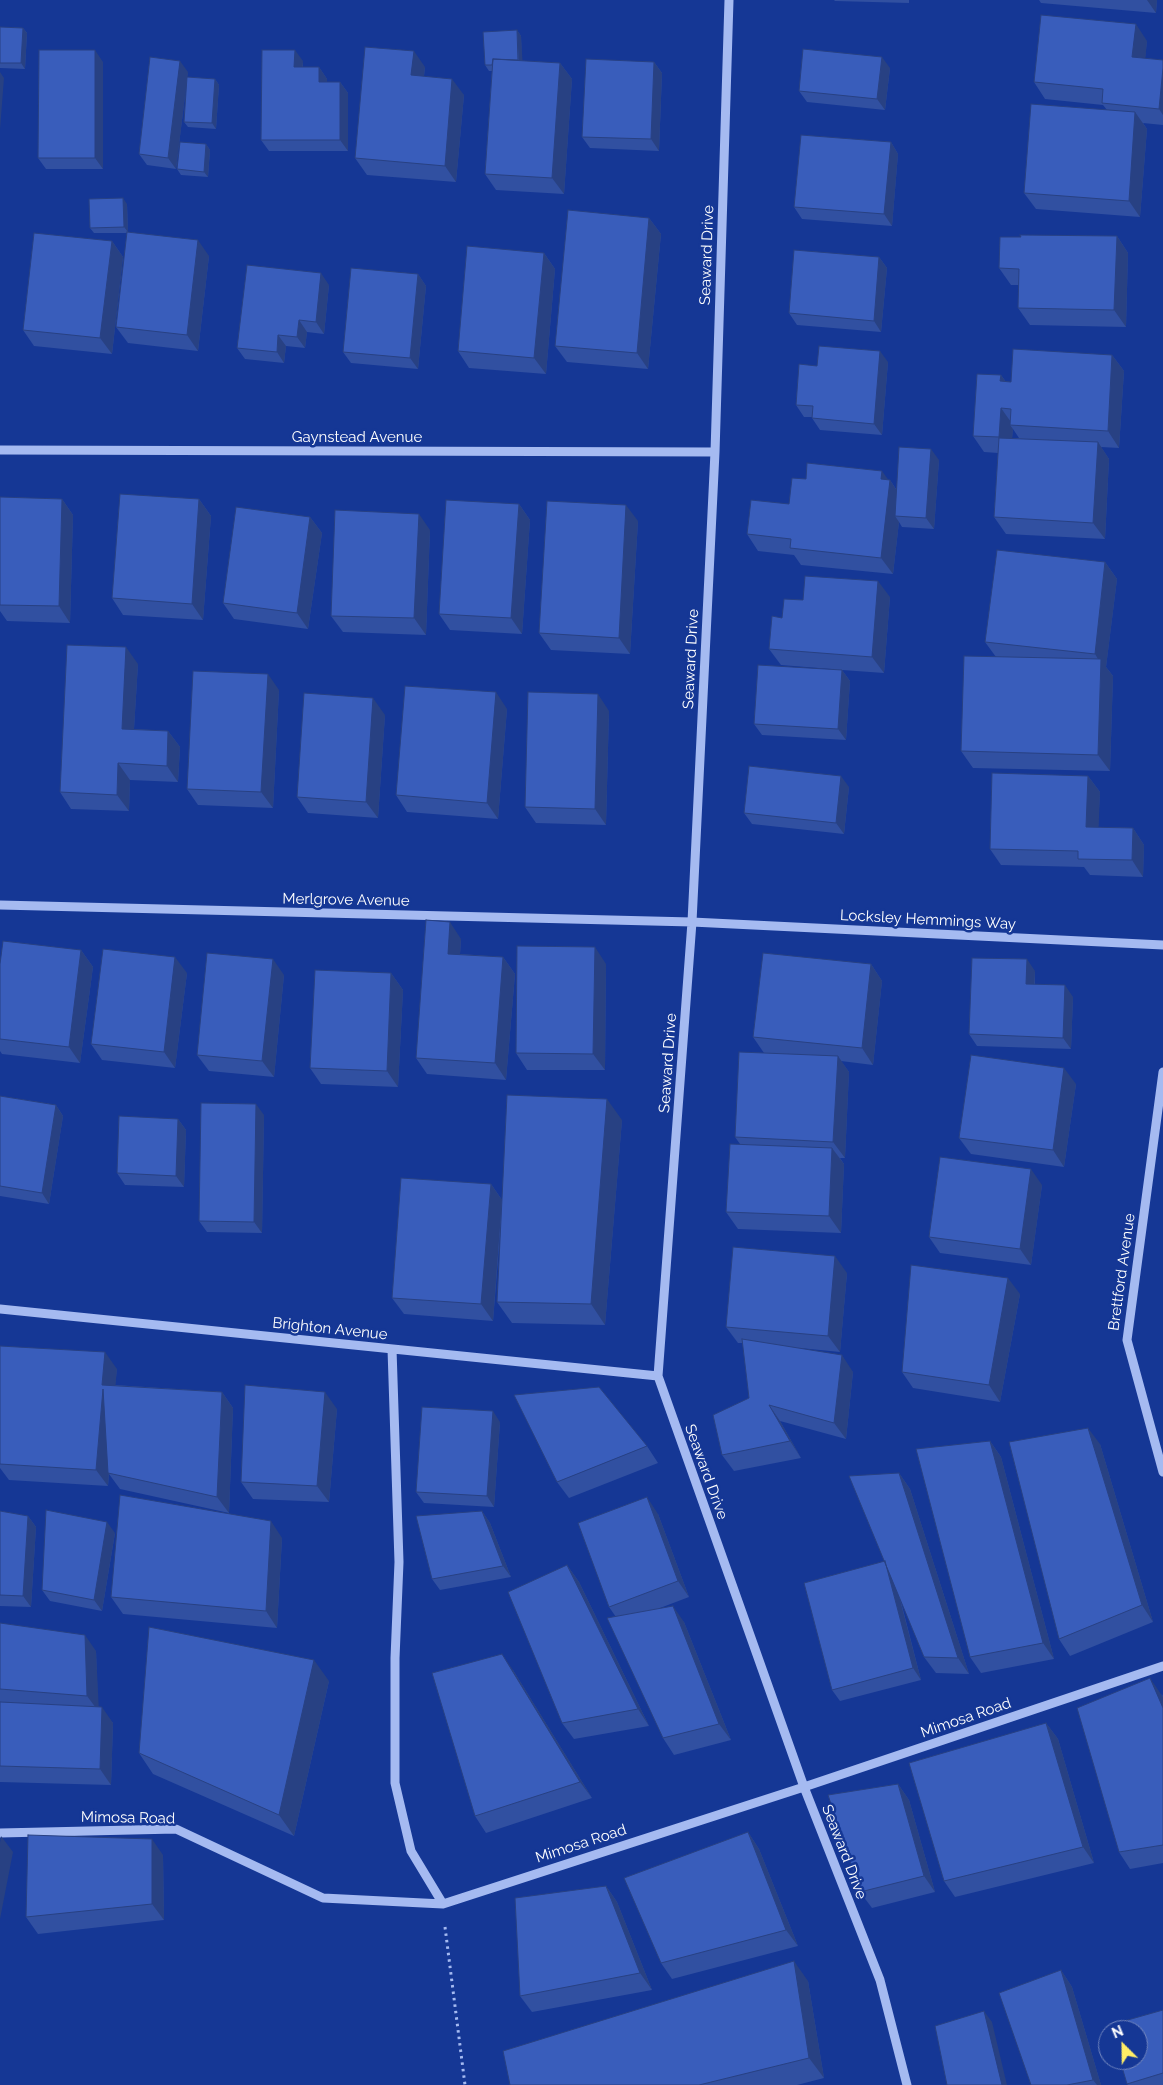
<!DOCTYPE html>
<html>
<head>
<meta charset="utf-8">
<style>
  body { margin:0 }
  #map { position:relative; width:1163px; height:2085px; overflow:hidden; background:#153795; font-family:Raleway,sans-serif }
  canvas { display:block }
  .north { position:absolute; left:1098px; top:2020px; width:50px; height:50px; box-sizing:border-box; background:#153795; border:1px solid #7387bf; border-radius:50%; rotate:337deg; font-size:14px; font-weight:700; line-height:20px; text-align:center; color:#fff }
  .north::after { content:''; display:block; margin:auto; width:18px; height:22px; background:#ffed66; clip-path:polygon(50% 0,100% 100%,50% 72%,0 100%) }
</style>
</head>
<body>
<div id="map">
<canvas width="1163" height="2085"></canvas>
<div class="north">N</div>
</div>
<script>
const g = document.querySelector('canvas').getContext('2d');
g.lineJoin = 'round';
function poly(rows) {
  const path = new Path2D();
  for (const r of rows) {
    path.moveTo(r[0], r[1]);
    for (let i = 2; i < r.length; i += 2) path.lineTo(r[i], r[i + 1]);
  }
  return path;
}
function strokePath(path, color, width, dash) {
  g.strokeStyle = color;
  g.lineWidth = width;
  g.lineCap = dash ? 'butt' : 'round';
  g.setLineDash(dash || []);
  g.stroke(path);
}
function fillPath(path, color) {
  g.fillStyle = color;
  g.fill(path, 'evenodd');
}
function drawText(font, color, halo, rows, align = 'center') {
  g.font = font + ' Raleway,sans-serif';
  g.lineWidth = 5;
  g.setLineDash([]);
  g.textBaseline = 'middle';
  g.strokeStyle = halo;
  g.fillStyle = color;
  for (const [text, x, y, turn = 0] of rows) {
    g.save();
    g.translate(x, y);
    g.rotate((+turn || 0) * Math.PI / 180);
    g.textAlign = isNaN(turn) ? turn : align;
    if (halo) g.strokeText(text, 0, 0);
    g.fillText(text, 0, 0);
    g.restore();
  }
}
strokePath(poly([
  [445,1927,465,2085]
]), '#a5baf1', 3, [2.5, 4]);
strokePath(poly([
  [729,0,715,452,692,922,658,1376,804,1787,880,1980,907,2085],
  [0,450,715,452],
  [0,905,692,922,1163,945],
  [1163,1072,1127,1340,1163,1472],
  [0,1309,658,1376],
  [392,1349,399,1562,395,1658,395,1783,411,1851,443,1904],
  [0,1833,176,1829,323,1898,443,1904,804,1787,1163,1666]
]), '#a5baf1', 9);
fillPath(poly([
  [834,0,909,0,909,3,835,1],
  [1039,0,1157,0,1156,13,1041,3],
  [0,27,23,28,27,33,25,69,0,68],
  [517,30,521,36,522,61,560,63,572,79,564,194,496,190,485,174,492,71,489,71,485,65],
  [1147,41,1145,58,1163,60,1163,125,1143,123,1147,129,1140,217,1036,209,1024,193,1107,110,1103,105,1045,99,1034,82],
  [303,61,303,67,319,67,327,79,327,82,340,82,348,93,348,151,269,151,261,140],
  [103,62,103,169,46,169,38,158],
  [654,62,662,73,659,151,590,148,582,137],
  [425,67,424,76,464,95,456,182,367,175,355,158],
  [890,68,885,110,807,102,799,91],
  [188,72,187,77,215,79,219,85,216,129,188,127,184,122,187,79,176,169,147,165,139,154],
  [891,142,898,154,892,226,802,219,794,207],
  [206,144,210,150,208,177,181,175,177,169],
  [127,204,128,232,209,256,198,351,128,343,116,327,127,233,94,233,90,228],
  [649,218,661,234,648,369,567,362,555,346],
  [1117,236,1128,253,1126,327,1030,325,1018,308,1019,285,1011,285,999,268,1021,237],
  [112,241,123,257,112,354,34,346,23,330],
  [544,253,555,269,546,374,469,368,458,351],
  [879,257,887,268,881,332,797,325,789,313],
  [418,274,426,286,418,369,351,363,343,352],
  [329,285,324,334,307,332,305,348,286,346,284,363,245,359,237,348],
  [1112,355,1124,371,1119,448,1101,447,1109,459,1105,539,1006,534,994,517,998,453,984,452,973,436,1001,375,1006,382,1011,382],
  [1013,429,1019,438,1012,438],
  [888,362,882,435,820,430,812,418,812,417,804,417,796,405,817,366],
  [939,460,934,529,902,527,899,522,893,574,801,565,794,555,758,551,747,534,789,504,806,479,890,480,896,489],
  [0,497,62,499,73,515,70,623,7,621,0,611],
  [199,499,211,516,203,620,123,615,112,598],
  [519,504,530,520,522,634,450,630,439,614],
  [310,517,322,533,308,629,234,619,223,603],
  [638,521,630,654,551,650,539,633],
  [430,530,426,635,343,632,331,616],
  [1105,562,1117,579,1106,667,1113,676,1110,771,973,768,961,751,996,657,985,642],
  [890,597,884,673,842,670,850,681,846,740,762,735,754,724,831,669,781,665,769,649,803,600],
  [138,664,134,729,168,731,180,747,178,782,130,780,129,811,71,809,60,792],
  [279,690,273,808,198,805,187,789],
  [507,709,498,819,407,812,396,795],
  [609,711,606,825,536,823,525,807],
  [385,715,378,818,308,813,297,797],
  [1088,776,1100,792,1098,827,1133,828,1144,845,1143,877,1090,875,1084,867,1001,865,990,849],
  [849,787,844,834,752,824,744,813],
  [461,939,460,954,503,957,515,974,506,1080,427,1074,416,1058],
  [81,950,93,967,80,1063,2,1054,0,1051,0,964],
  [606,964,605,1070,527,1070,516,1053],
  [871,964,882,981,873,1065,841,1061,849,1072,845,1158,840,1158,844,1164,841,1233,738,1229,726,1212,740,1144,735,1137,764,1053,753,1037],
  [1035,971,1035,985,1073,997,1071,1049,977,1046,969,1034],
  [187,973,175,1068,102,1060,91,1044],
  [391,973,403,990,398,1087,321,1084,310,1068],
  [284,975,274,1077,209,1071,197,1055],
  [1076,1084,1064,1167,971,1154,959,1138],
  [0,1096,56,1105,63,1116,49,1204,0,1196],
  [264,1115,262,1233,207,1232,199,1221],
  [178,1119,186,1130,184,1187,125,1185,117,1173],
  [622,1120,605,1325,512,1323,497,1302,502,1210,493,1321,404,1314,392,1298,491,1184,502,1200],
  [1042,1185,1031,1265,940,1253,929,1237],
  [847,1273,840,1352,800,1348,853,1372,846,1439,780,1421,801,1458,734,1471,722,1455,749,1398,743,1343,738,1343,726,1327],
  [1020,1294,1000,1402,913,1388,902,1372],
  [0,1346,117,1369,115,1385,222,1392,233,1408,229,1513,120,1489,109,1474,108,1486,9,1480,0,1468],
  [337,1409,329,1502,253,1499,241,1482],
  [500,1422,494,1507,424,1503,416,1492],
  [990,1441,1001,1457,1054,1659,981,1673,970,1657],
  [1100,1444,1153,1622,1070,1656,1059,1639],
  [647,1446,658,1463,569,1498,557,1482],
  [899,1473,910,1489,969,1674,936,1673,924,1657,900,1598,921,1680,840,1701,832,1690,885,1561],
  [0,1511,28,1516,36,1527,31,1607,0,1606],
  [482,1511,490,1523,511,1577,440,1590,432,1579],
  [658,1514,689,1597,660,1608,684,1622,731,1740,674,1755,663,1738,616,1617,609,1607],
  [115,1533,102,1611,50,1601,42,1590],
  [282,1538,277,1628,123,1614,111,1597],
  [567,1565,579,1582,649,1726,574,1739,562,1723],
  [0,1623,96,1651,98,1706,113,1723,111,1785,0,1782],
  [513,1670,592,1798,486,1833,475,1816],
  [329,1681,294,1836,153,1774,139,1753],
  [1162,1694,1163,1697,1163,1863,1130,1869,1119,1852],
  [1046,1723,1058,1739,1094,1863,955,1897,944,1881],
  [898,1784,909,1800,935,1892,872,1908,860,1892],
  [748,1832,759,1849,798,1946,672,1979,661,1963],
  [163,1855,164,1920,38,1934,26,1917],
  [606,1886,617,1902,652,1990,532,2012,520,1996],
  [1061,1970,1072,1987,1101,2085,1031,2085],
  [808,1981,824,2078,797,2085,510,2085],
  [1163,2010,1163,2085,1128,2085,1127,2084]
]), '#3150a1');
fillPath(poly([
  [1147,0,1157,0,1156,13],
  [1136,24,1147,41,1144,73,1132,57],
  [23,28,27,33,25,69,21,63],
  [517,30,521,36,523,69,519,63],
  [95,50,103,62,103,169,95,158],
  [295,50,303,61,302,79,294,67],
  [414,51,425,67,422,92,411,75],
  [882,57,890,68,885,110,877,99],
  [180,61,188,72,176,169,168,158],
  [654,62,662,73,659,151,651,139],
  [560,63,572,79,564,194,552,178],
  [319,67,327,79,327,93,319,82],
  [1163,68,1163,115,1159,109],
  [0,72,4,78,0,130],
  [215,79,219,85,216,129,212,123],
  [452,79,464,95,456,182,445,166],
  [340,82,348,93,348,151,340,140],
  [1135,112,1147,129,1140,217,1129,201],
  [891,142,898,154,892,226,884,214],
  [206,144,210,150,208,177,204,172],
  [123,198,127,204,128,232,124,227],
  [649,218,661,234,648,369,637,353],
  [1117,236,1128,253,1126,327,1114,310],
  [198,240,209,256,198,351,187,335],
  [112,241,123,257,112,354,100,338],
  [544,253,555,269,546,374,534,358],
  [879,257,887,268,881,332,874,321],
  [321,273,329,285,324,334,316,322],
  [418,274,426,286,418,369,410,358],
  [299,320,307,332,305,348,297,337],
  [278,335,286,346,284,363,277,352],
  [880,351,888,362,882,435,874,424],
  [1112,355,1124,371,1119,448,1108,431],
  [1001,375,1012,391,1000,381],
  [1001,408,1013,425,1010,425,1013,429,1011,454,999,437],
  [1098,442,1109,459,1105,539,1093,523],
  [931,449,939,460,934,529,926,518],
  [882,471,890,482,890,480,901,497,895,516,899,522,893,574,881,558,881,479],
  [62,499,73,515,70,623,59,606],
  [199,499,211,516,203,620,192,604],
  [519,504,530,520,522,634,511,618],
  [626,505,638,521,630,654,619,638],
  [419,514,430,530,426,635,414,618],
  [310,517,322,533,308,629,297,613],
  [1105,562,1117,579,1106,667,1113,676,1110,771,1098,755,1101,664,1095,654],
  [878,581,890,597,884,673,872,657],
  [126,647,138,664,133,745,122,729],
  [842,670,850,681,846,740,838,729],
  [268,674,279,690,273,808,261,792],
  [496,692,507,709,498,819,487,803],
  [598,694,609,711,606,825,595,809],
  [373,698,385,715,378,818,366,802],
  [168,731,180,747,178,782,167,766],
  [118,763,130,780,129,811,117,795],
  [841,776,849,787,844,834,836,823],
  [1088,776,1100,792,1098,843,1086,827],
  [1133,828,1144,845,1143,877,1132,860],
  [450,922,461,939,459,970,448,954],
  [595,947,606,964,605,1070,593,1054],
  [81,950,93,967,80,1063,69,1047],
  [175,957,187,973,175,1068,164,1052],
  [503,957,515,974,506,1080,495,1063],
  [273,959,284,975,274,1077,262,1061],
  [1027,959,1035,971,1034,996,1026,984],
  [871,964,882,981,873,1065,862,1048],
  [391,973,403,990,398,1087,387,1071],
  [1065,985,1073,997,1071,1049,1063,1038],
  [838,1056,849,1072,845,1158,833,1142],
  [1064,1068,1076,1084,1064,1167,1053,1150],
  [607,1099,622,1120,605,1325,591,1304],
  [256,1104,264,1115,262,1233,254,1222],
  [56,1105,63,1116,49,1204,42,1193],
  [178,1119,186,1130,184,1187,176,1176],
  [832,1148,844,1164,841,1233,829,1216],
  [1031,1169,1042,1185,1031,1265,1020,1249],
  [491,1184,502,1200,493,1321,481,1304],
  [835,1256,847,1273,840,1352,828,1336],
  [1008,1278,1020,1294,1000,1402,989,1385],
  [105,1352,117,1369,114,1401,102,1385],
  [842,1355,853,1372,846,1439,834,1423],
  [103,1389,114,1406,108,1486,96,1470],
  [222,1392,233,1408,229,1513,217,1497],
  [325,1392,337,1409,329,1502,317,1486],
  [769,1405,780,1421,801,1458,790,1441],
  [493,1411,500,1422,494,1507,487,1496],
  [1088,1428,1100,1444,1153,1622,1142,1605],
  [990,1441,1001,1457,1054,1659,1043,1643],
  [899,1473,910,1489,969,1674,958,1658],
  [647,1497,658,1514,689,1597,678,1581],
  [482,1511,490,1523,511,1577,503,1566],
  [28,1516,36,1527,31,1607,23,1596],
  [271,1521,282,1538,277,1628,266,1611],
  [107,1522,115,1533,102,1611,94,1600],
  [885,1561,893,1573,921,1680,913,1668],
  [567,1565,579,1582,649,1726,638,1709],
  [673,1606,684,1622,731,1740,719,1724],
  [85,1635,96,1651,99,1712,87,1696],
  [502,1654,513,1670,592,1798,580,1782],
  [314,1660,329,1681,294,1836,279,1815],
  [1150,1678,1163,1697,1163,1708],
  [102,1707,113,1723,111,1785,100,1769],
  [1046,1723,1058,1739,1094,1863,1083,1847],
  [898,1784,909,1800,935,1892,924,1876],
  [748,1832,759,1849,798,1946,786,1930],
  [1,1836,13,1852,0,1919,0,1843],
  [152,1839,163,1855,164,1920,152,1904],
  [606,1886,617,1902,652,1990,640,1973],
  [794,1961,808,1981,824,2078,809,2058],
  [1061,1970,1072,1987,1101,2085,1097,2085,1093,2080],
  [984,2011,992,2022,1007,2085,1002,2085]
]), '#284183');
const building = poly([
  [1041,15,1136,24,1132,57,1163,60,1163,68,1159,109,1102,103,1103,89,1034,82,1041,15],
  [0,27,23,28,21,63,0,63,0,27],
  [517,30,518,60,493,59,492,65,485,65,483,32,517,30],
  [365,47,414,51,411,75,452,79,445,166,355,158,365,47],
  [803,49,882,57,877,99,799,91,803,49],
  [39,50,95,50,95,158,38,158,39,50],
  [262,50,295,50,294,67,319,67,319,82,340,82,340,140,261,140,262,50],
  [150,57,180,61,168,158,139,154,150,57],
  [493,59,560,63,552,178,485,174,493,59],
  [586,59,654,62,651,139,582,137,586,59],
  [187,77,215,79,212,123,184,122,187,77],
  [1031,104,1135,112,1129,201,1024,193,1031,104],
  [801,135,891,142,884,214,794,207,801,135],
  [180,142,206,144,204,172,177,169,180,142],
  [123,198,124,227,90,228,89,199,123,198],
  [568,210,649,218,637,353,555,346,568,210],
  [127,232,198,240,187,335,116,327,127,232],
  [34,233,112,241,100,338,23,330,34,233],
  [1020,235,1117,236,1114,310,1018,308,1019,269,999,268,1000,237,1021,237,1020,235],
  [467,246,544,253,534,358,458,351,467,246],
  [794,250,879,257,874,321,789,313,794,250],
  [247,265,321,273,316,322,299,320,297,337,278,335,277,352,237,348,247,265],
  [351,268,418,274,410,358,343,352,351,268],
  [819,346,880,351,874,424,812,418,813,406,796,405,799,364,817,366,819,346],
  [1013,349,1112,355,1108,431,1010,425,1011,409,1001,408,999,437,973,436,977,374,1001,375,1000,381,1011,382,1013,349],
  [999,438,1098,442,1093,523,994,517,999,438],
  [899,447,931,449,926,518,895,516,899,447],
  [807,463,882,471,881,479,890,480,881,558,790,548,791,539,747,534,751,500,789,504,792,478,806,479,807,463],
  [120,494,199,499,192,604,112,598,120,494],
  [0,497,62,499,59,606,0,605,0,497],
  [446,500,519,504,511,618,439,614,446,500],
  [547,501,626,505,619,638,539,633,547,501],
  [236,507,310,517,297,613,223,603,236,507],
  [335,510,419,514,414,618,331,616,335,510],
  [997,550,1105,562,1095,654,985,642,997,550],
  [805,576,878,581,872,657,769,649,772,616,782,618,784,599,803,600,805,576],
  [67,645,126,647,122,729,168,731,167,766,118,763,117,795,60,792,67,645],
  [964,656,1101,659,1098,755,961,751,964,656],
  [758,665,842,670,838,729,754,724,758,665],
  [193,671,268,674,261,792,187,789,193,671],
  [405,686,496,692,487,803,396,795,405,686],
  [528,692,598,694,595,809,525,807,528,692],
  [304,693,373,698,366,802,297,797,304,693],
  [749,766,841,776,836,823,744,813,749,766],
  [992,773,1088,776,1086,827,1133,828,1132,860,1078,859,1078,851,990,849,992,773],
  [426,920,450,922,448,954,503,957,495,1063,416,1058,426,920],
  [3,941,81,950,69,1047,0,1039,0,964,3,941],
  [517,946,595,947,593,1054,516,1053,517,946],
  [103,949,175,957,164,1052,91,1044,103,949],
  [207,953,273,959,262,1061,197,1055,207,953],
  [763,953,871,964,862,1048,753,1037,763,953],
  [972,958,1027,959,1026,984,1065,985,1063,1038,969,1034,972,958],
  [315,970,391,973,387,1071,310,1068,315,970],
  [739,1052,838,1056,833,1142,735,1137,739,1052],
  [971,1055,1064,1068,1053,1150,959,1138,971,1055],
  [507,1095,607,1099,591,1304,497,1302,507,1095],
  [0,1096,56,1105,42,1193,0,1186,0,1096],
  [201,1103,256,1104,254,1222,199,1221,201,1103],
  [119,1116,178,1119,176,1176,117,1173,119,1116],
  [730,1144,832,1148,829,1216,726,1212,730,1144],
  [940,1157,1031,1169,1020,1249,929,1237,940,1157],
  [401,1178,491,1184,481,1304,392,1298,401,1178],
  [733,1247,835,1256,828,1336,726,1327,733,1247],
  [911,1265,1008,1278,989,1385,902,1372,911,1265],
  [742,1339,842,1355,834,1423,769,1405,790,1441,722,1455,713,1415,749,1398,742,1339],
  [0,1346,105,1352,102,1385,222,1392,217,1497,108,1473,103,1389,96,1470,0,1464,0,1346],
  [245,1385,325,1392,317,1486,241,1482,245,1385],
  [599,1387,647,1446,557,1482,514,1395,599,1387],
  [422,1407,493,1411,487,1496,416,1492,422,1407],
  [1088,1428,1142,1605,1059,1639,1009,1442,1088,1428],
  [990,1441,1043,1643,970,1657,916,1449,990,1441],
  [899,1473,958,1658,924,1657,849,1476,899,1473],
  [120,1495,271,1521,266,1611,111,1597,120,1495],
  [647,1497,678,1581,609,1607,578,1523,647,1497],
  [46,1510,107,1522,94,1600,42,1590,46,1510],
  [0,1511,28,1516,23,1596,0,1595,0,1511],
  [482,1511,503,1566,432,1579,416,1516,482,1511],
  [885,1561,913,1668,832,1690,804,1583,885,1561],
  [567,1565,638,1709,562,1723,508,1592,567,1565],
  [673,1606,719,1724,663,1738,607,1618,673,1606],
  [0,1623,85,1635,87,1696,0,1689,0,1623],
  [149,1627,314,1660,279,1815,139,1753,149,1627],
  [502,1654,580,1782,475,1816,432,1673,502,1654],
  [1150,1678,1163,1708,1163,1845,1119,1852,1077,1708,1150,1678],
  [0,1702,102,1707,100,1769,0,1766,0,1702],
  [1046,1723,1083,1847,944,1881,909,1763,1046,1723],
  [898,1784,924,1876,860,1892,828,1795,898,1784],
  [748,1832,786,1930,661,1963,624,1878,748,1832],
  [28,1835,152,1839,152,1904,26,1917,28,1835],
  [606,1886,640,1973,520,1996,515,1898,606,1886],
  [794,1961,809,2058,699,2085,510,2085,503,2051,794,1961],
  [1061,1970,1093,2080,1067,2085,1031,2085,999,1993,1061,1970],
  [1163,2010,1163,2073,1127,2084,1120,2060,1138,2060,1138,2030,1112,2030,1110,2025,1163,2010],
  [984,2011,1002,2085,947,2085,935,2026,984,2011]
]);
fillPath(building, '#395dbb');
strokePath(building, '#284183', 1);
drawText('15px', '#fff', '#153795', [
  ["Seaward Drive",707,255,-88],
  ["Gaynstead Avenue",357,437],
  ["Seaward Drive",691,659,-87],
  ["Merlgrove Avenue",346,900,1],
  ["Locksley Hemmings Way",928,920,3],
  ["Seaward Drive",668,1063,-86],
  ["Brettford Avenue",1122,1272,-82],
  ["Brighton Avenue",330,1329,6],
  ["Seaward Drive",706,1472,70],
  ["Mimosa Road",966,1718,-19],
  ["Mimosa Road",128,1818,1],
  ["Mimosa Road",581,1844,-18],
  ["Seaward Drive",844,1852,69]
]);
</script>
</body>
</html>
